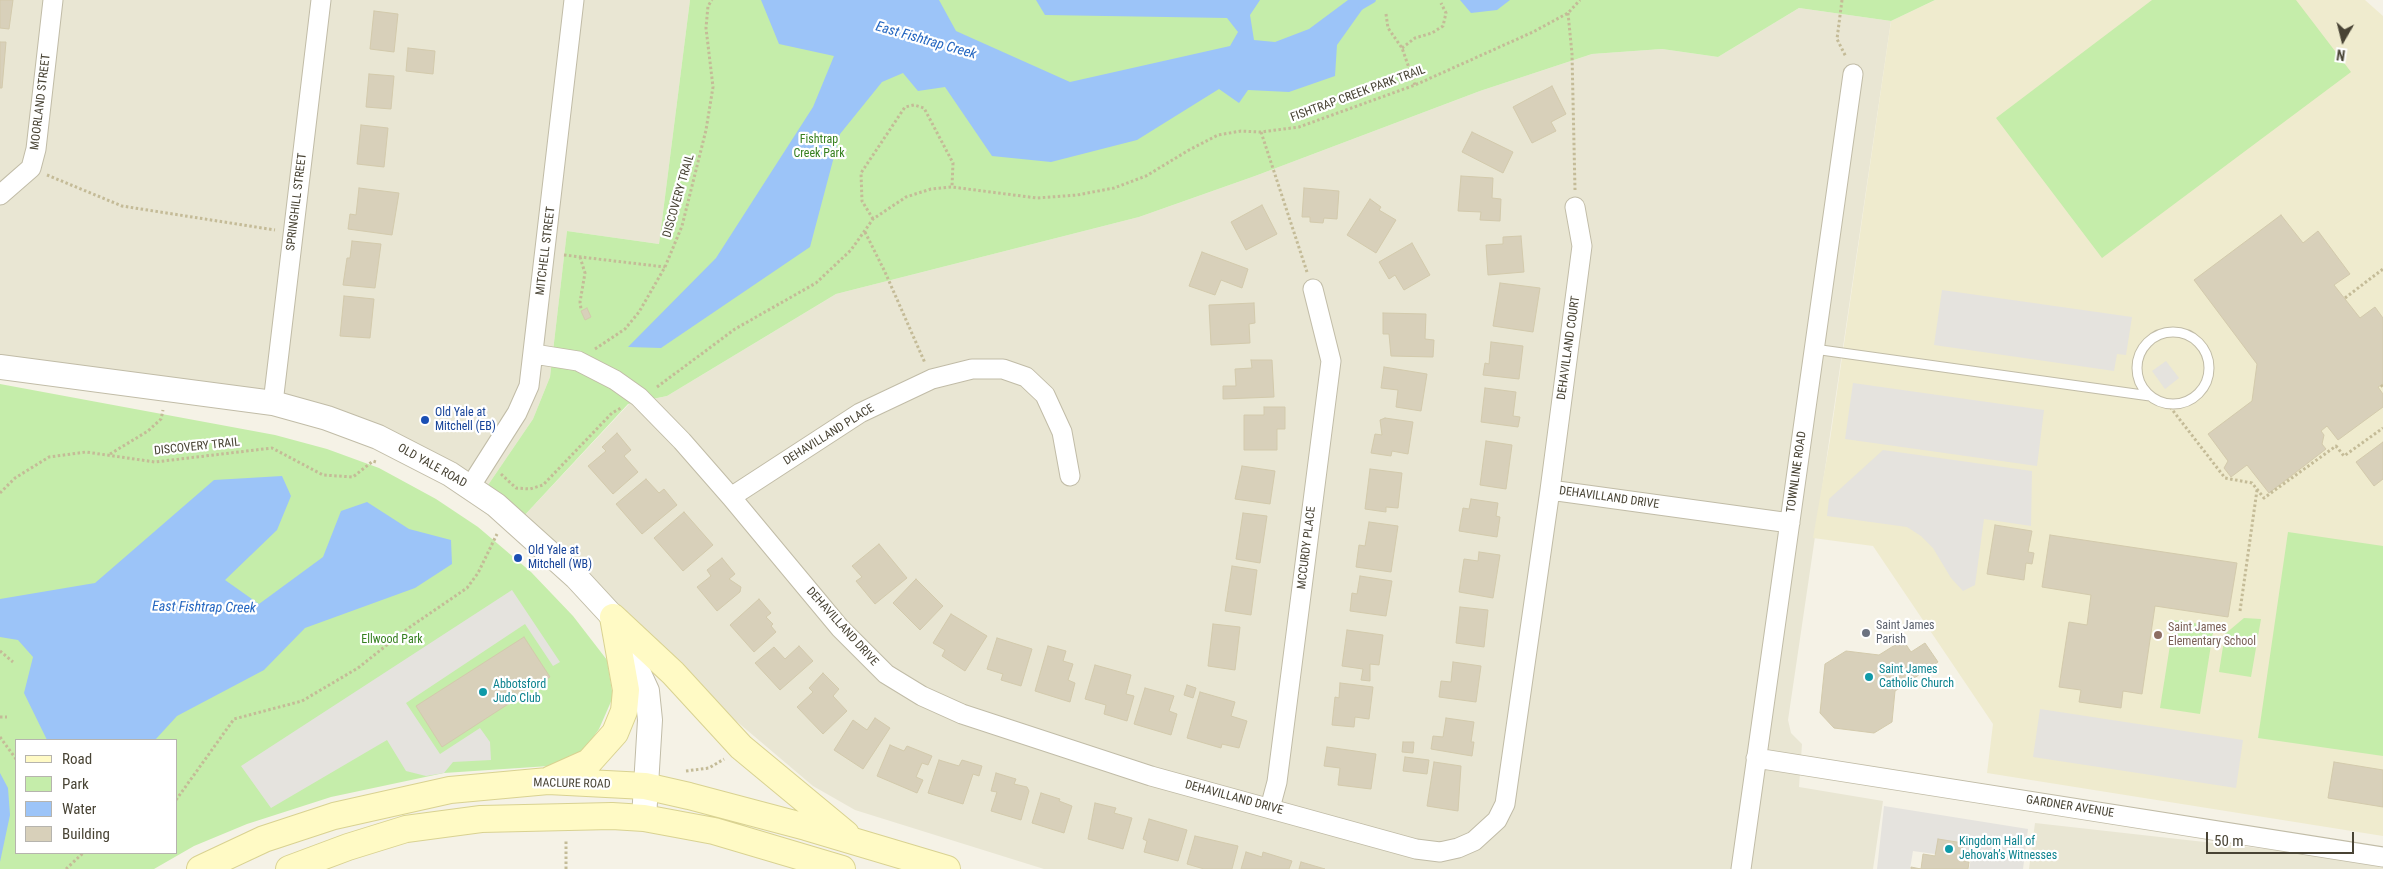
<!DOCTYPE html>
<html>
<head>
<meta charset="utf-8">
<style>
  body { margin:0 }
  #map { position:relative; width:2383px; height:869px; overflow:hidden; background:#f5f2e6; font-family:"Roboto Condensed",sans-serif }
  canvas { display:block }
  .legend { position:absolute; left:15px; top:739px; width:162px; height:115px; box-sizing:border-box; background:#fff; border:1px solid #b6b4ae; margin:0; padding:6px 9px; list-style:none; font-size:15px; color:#484334 }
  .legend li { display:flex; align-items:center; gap:10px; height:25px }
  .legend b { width:25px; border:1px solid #b6b4ae }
  .north { position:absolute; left:2318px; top:15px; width:50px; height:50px; -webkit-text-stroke:4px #fff; paint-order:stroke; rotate:188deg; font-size:14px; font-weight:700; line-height:20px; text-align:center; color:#484334 }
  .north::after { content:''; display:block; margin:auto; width:18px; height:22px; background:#484334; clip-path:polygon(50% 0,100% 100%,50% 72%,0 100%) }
  .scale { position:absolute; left:2206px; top:832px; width:148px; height:22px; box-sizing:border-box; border:2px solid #484334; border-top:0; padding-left:6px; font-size:15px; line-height:18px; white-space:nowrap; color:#484334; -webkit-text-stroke:4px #fff; paint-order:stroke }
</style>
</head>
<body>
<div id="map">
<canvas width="2383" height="869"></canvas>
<ul class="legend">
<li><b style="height:6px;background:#fffac5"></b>Road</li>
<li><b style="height:14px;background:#c5edaa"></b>Park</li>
<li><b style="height:14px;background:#9cc4f8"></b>Water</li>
<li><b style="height:14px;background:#d8d0ba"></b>Building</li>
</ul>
<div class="north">N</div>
<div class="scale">50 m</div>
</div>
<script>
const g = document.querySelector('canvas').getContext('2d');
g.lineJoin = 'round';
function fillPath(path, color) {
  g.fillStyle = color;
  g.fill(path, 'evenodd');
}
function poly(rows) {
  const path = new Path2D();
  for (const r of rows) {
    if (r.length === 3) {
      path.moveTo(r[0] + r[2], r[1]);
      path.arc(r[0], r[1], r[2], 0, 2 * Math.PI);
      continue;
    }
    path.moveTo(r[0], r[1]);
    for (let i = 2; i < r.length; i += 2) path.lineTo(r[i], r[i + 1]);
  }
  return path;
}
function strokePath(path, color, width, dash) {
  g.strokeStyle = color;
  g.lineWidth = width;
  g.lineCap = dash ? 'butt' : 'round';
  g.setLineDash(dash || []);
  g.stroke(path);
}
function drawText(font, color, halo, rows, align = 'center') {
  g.font = font + ' "Roboto Condensed",sans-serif';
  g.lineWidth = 4.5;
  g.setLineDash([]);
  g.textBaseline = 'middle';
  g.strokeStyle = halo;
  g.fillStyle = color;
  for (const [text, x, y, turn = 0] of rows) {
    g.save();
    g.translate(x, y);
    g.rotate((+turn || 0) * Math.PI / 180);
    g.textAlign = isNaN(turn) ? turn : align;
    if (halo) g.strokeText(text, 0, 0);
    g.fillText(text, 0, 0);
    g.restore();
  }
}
fillPath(poly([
  [0,0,690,0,659,244,567,231,550,377,533,419,486,488,385,428,0,359],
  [1799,8,1891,21,1788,720,1791,733,1802,744,1799,787,1883,801,1873,869,1044,869,855,810,813,786,676,670,522,518,629,404,667,396,836,294,1139,217,1255,176,1480,91,1592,54,1662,49,1718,57],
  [2035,823,2383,862,2383,869,2029,869]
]), '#e9e6d3');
fillPath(poly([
  [1935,0,2365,0,2383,16,2383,836,1987,773,1993,724,1873,546,1813,538,1830,440,1891,21]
]), '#efebce');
fillPath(poly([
  [690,0,1935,0,1891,21,1799,8,1718,57,1662,49,1592,54,1480,91,1255,176,1139,217,836,294,667,396,628,404,522,518,486,488,533,419,550,377,567,231,659,244],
  [2152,0,2296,0,2351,72,2102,258,1996,118],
  [0,384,275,435,327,449,379,468,436,499,478,527,531,572,573,616,607,660,613,697,599,729,584,750,549,766,444,773,331,797,247,824,194,846,154,869,0,869],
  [16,740,176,740,176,853,16,853],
  [2288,532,2383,546,2383,756,2258,738],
  [2244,618,2261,619,2251,677,2219,672,2225,634],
  [2174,620,2214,626,2200,714,2160,708]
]), '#c5edaa');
fillPath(poly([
  [1942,290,2132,317,2126,355,2117,354,2114,371,1934,345],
  [2166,361,2179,378,2165,389,2152,371],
  [1853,383,2044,410,2037,466,1845,439],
  [1883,450,2032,471,2031,526,1984,519,1975,585,1963,591,1951,578,1933,548,1921,536,1907,527,1827,516,1829,499],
  [512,590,560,662,553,666,525,624,406,703,440,754,480,728,490,742,491,760,453,762,444,773,426,776,406,771,387,740,271,808,241,766],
  [2040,709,2243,740,2236,788,2033,757],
  [1884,806,2028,829,2023,869,1969,869,1971,859,1913,851,1910,869,1877,869]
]), '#e5e3de');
fillPath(poly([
  [761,0,939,0,956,31,1070,82,1230,46,1238,32,1227,18,1045,15,1036,0,1260,0,1250,15,1254,40,1275,42,1309,29,1348,0,1369,0,1337,45,1335,76,1289,92,1248,90,1239,103,1219,89,1137,140,1051,162,992,156,945,87,918,91,903,73,882,82,840,134,810,247,661,348,628,347,716,258,813,107,834,56,779,44],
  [1460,0,1510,0,1497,10,1471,13],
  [282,476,291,496,277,530,225,580,259,604,323,557,341,511,367,502,409,529,451,540,452,564,415,588,305,628,264,670,177,716,155,740,47,740,24,693,33,657,18,640,0,637,0,599,95,583,214,480],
  [0,773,8,788,10,815,0,862]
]), '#9cc4f8');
strokePath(poly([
  [1361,7,1373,0]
]), '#9cc4f8', 5.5);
const building = poly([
  [0,0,13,0,9,29,0,28,0,0],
  [374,11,398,14,394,52,370,49,374,11],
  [0,42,6,42,2,88,0,88,0,42],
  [408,48,435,51,433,74,406,71,408,48],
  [369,74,394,76,391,109,366,107,369,74],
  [1552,86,1566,114,1551,122,1556,131,1532,143,1513,107,1552,86],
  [361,125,388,128,384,167,357,164,361,125],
  [1472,132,1513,152,1503,173,1462,152,1472,132],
  [1461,176,1493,178,1492,198,1501,199,1500,221,1480,220,1481,212,1458,211,1461,176],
  [359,188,399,193,392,235,348,229,350,214,356,215,359,188],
  [1304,188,1339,191,1337,219,1324,218,1323,223,1310,222,1310,217,1302,217,1304,188],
  [1370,199,1381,207,1379,210,1396,220,1376,253,1347,235,1370,199],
  [1262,205,1277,234,1246,250,1231,222,1262,205],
  [2281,215,2303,243,2318,231,2350,274,2334,285,2360,318,2375,307,2383,318,2383,384,2378,387,2383,394,2383,407,2338,440,2327,426,2321,431,2324,435,2322,444,2326,449,2269,493,2247,465,2231,477,2224,468,2228,461,2208,434,2252,401,2257,364,2194,280,2281,215],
  [1521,236,1524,272,1488,275,1486,245,1503,244,1503,237,1521,236],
  [352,241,381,244,375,288,343,285,347,258,350,258,352,241],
  [1412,243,1430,275,1404,290,1395,275,1389,279,1379,262,1412,243],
  [1202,252,1248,269,1242,288,1221,280,1215,295,1189,286,1202,252],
  [1500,283,1540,288,1533,332,1493,326,1500,283],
  [344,296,374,299,370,338,340,336,344,296],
  [1254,303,1255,323,1249,324,1250,343,1211,345,1209,305,1254,303],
  [587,308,591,317,585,320,581,311,587,308],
  [1383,313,1426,314,1425,339,1434,340,1433,357,1391,356,1389,334,1383,334,1383,313],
  [1491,342,1523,346,1519,379,1483,375,1485,363,1489,364,1491,342],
  [1251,360,1272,360,1274,397,1223,399,1223,386,1236,386,1235,369,1252,368,1251,360],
  [1384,367,1427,374,1421,411,1396,407,1398,390,1381,388,1384,367],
  [1485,388,1516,392,1513,416,1520,417,1518,427,1481,422,1485,388],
  [1264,407,1285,407,1285,429,1277,429,1277,450,1244,450,1244,415,1264,415,1264,407],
  [1385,418,1413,422,1408,454,1392,451,1391,456,1371,453,1375,434,1382,435,1380,420,1385,418],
  [617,433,631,450,624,456,638,472,613,494,588,466,606,451,602,447,617,433],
  [1486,441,1512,445,1506,489,1480,485,1486,441],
  [2383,442,2383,479,2374,486,2356,462,2383,442],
  [1242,466,1275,471,1270,504,1235,499,1242,466],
  [1370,469,1402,473,1398,508,1386,507,1386,512,1365,509,1370,469],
  [646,479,659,493,664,489,677,505,642,534,616,504,646,479],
  [1471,499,1498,503,1496,516,1500,517,1497,537,1459,531,1463,508,1469,509,1471,499],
  [684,512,713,545,683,571,654,538,684,512],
  [1243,513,1267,516,1260,563,1236,559,1243,513],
  [1369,522,1398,526,1391,572,1356,567,1359,545,1365,546,1369,522],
  [1995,525,2032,531,2028,552,2034,553,2032,564,2026,563,2024,580,1987,574,1995,525],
  [2050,535,2237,563,2228,617,2155,606,2142,694,2123,691,2121,708,2079,702,2081,690,2059,687,2069,622,2087,625,2091,595,2042,587,2050,535],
  [879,544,907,578,875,604,856,581,862,577,852,566,879,544],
  [1479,552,1500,555,1493,598,1459,592,1464,559,1478,561,1479,552],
  [722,558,735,574,729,579,741,587,740,592,717,611,697,587,711,576,707,570,722,558],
  [1232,566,1257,570,1251,615,1225,611,1232,566],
  [1360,576,1392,581,1386,616,1350,611,1352,593,1357,594,1360,576],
  [916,579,943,606,920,630,893,603,916,579],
  [759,599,771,613,766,617,773,624,771,626,776,632,754,652,730,625,759,599],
  [1460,607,1488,610,1484,647,1456,643,1460,607],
  [951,614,987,636,965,671,942,656,945,650,933,643,951,614],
  [1213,624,1240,627,1235,670,1208,666,1213,624],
  [1347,630,1383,635,1379,665,1370,664,1370,681,1361,680,1363,669,1342,666,1347,630],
  [524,637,550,677,442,747,416,706,524,637],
  [997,638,1032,649,1021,686,1001,680,1003,674,987,669,997,638],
  [1903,640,1911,652,1925,643,1938,662,1895,691,1892,722,1874,733,1834,728,1820,713,1825,664,1846,651,1879,655,1903,640],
  [799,646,813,661,780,690,755,663,774,647,785,659,799,646],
  [1048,646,1066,651,1063,661,1073,664,1068,680,1075,683,1070,702,1035,691,1048,646],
  [1453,662,1481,666,1476,702,1439,697,1441,681,1451,682,1453,662],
  [1095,665,1131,675,1126,694,1134,696,1127,721,1104,714,1106,705,1085,699,1095,665],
  [823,673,839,689,833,696,847,711,823,734,797,707,813,692,809,688,823,673],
  [1340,683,1373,687,1369,719,1355,717,1354,727,1332,725,1335,697,1339,698,1340,683],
  [1187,685,1196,688,1193,698,1184,695,1187,685],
  [1145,688,1174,696,1169,711,1177,714,1171,735,1134,724,1145,688],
  [1200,692,1235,702,1231,716,1247,721,1239,748,1222,744,1221,748,1187,738,1200,692],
  [875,718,890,728,863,769,834,750,853,720,867,730,875,718],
  [1446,718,1474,722,1471,742,1474,742,1472,756,1431,749,1433,736,1443,737,1446,718],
  [1403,742,1414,742,1413,753,1402,752,1403,742],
  [890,745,904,751,907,746,932,756,928,765,922,763,916,777,923,780,917,793,877,776,890,745],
  [1327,747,1376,754,1371,789,1338,785,1340,768,1324,766,1327,747],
  [1405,757,1429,760,1427,774,1403,771,1405,757],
  [939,760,959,766,962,760,982,766,979,776,973,774,963,804,928,793,939,760],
  [1434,762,1461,766,1458,811,1427,806,1434,762],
  [2334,762,2383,770,2383,807,2328,798,2334,762],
  [996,773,1016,779,1014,784,1027,787,1029,791,1021,820,991,811,997,792,991,791,996,773],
  [1041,793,1060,799,1059,801,1072,806,1064,833,1032,823,1041,793],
  [1095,803,1116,808,1114,813,1132,818,1123,849,1088,839,1095,803],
  [1149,819,1187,830,1178,861,1144,852,1147,841,1143,839,1149,819],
  [1195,836,1238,846,1232,869,1204,869,1187,864,1195,836],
  [1938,839,1963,843,1961,860,1969,862,1968,869,1911,869,1911,867,1921,869,1923,854,1935,856,1938,839],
  [1246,852,1262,857,1263,852,1292,861,1289,869,1241,869,1246,852],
  [1301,862,1325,869,1299,869,1301,862]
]);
fillPath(building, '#d8d0ba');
strokePath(building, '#d3caac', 1);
const service = poly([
  [2173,368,36],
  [1814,349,2150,396]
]);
const minor = poly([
  [0,195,31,168,36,149,53,0],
  [534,354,578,361,615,380,639,397,682,441,731,497,840,628,886,674,922,696,962,714,1151,776,1416,849,1440,852,1458,848,1474,841,1497,820,1505,804,1550,490,1790,523],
  [273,403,321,0],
  [470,487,517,413,529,386,574,0],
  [1550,490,1582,246,1575,207],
  [731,497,860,413,932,379,972,369,1003,369,1026,377,1045,395,1062,432,1070,476],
  [1756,758,2383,857],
  [1270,808,1277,782,1331,361,1313,289],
  [1741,869,1853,74]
]);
const tertiary = poly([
  [0,367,273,403,327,418,378,437,450,474,496,505,576,577,613,617,647,691,650,720,644,818]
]);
const secondary = poly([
  [613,617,673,673,741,747,846,834],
  [551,779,589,762,615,733,624,711,626,690,613,617],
  [200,869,264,839,334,816,450,790,548,781,645,786,689,796,806,827,947,869],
  [289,869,348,847,406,829,481,819,612,816,644,818,714,831,842,869]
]);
strokePath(service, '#c1bca7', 11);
strokePath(minor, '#c1bca7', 21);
strokePath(tertiary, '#c1bca7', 26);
strokePath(secondary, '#d9d291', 28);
strokePath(poly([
  [1842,0,1837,39,1846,57],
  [1568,13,1572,54,1575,190],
  [1386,14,1388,28,1402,48,1415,85],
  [1402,48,1415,38,1432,33,1443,26,1446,13,1441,3],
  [1261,132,1307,272],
  [47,175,122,206,275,230],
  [873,219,862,201,861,173,905,107,914,105,924,108,953,163,952,186],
  [865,232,885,272,925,363],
  [564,255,665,267],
  [580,257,585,273,580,302,581,309],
  [2345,298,2383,269],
  [595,349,625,329,639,312,665,267,682,226,706,130,713,87,706,28,708,6,712,0],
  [2381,385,2383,387],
  [657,387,735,329,816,283,851,250,873,219,906,197,931,189,952,187,1037,198,1077,195,1114,188,1146,176,1189,150,1218,135,1241,131,1261,132,1299,127,1415,85,1533,32,1568,13,1580,0],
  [2167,403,2225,478,2252,483,2264,498,2336,446,2344,456,2383,428],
  [110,454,148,431,161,419,163,410],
  [501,474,516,488,530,489,543,485,612,413,621,408],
  [0,493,15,478,49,457,86,452,155,462,272,448,323,475,353,477,373,461,376,462],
  [2240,611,2257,490],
  [0,651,13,662],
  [0,717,7,717],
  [0,737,16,759],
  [686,771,709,768,724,759],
  [176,800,234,719,302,701,358,668,407,629,467,588,478,573,497,534],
  [66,869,83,853],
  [566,869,566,840]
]), '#c4bb97', 3, [2.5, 2.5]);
strokePath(service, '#fff', 9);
strokePath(minor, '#fff', 19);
strokePath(tertiary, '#fff', 24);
strokePath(secondary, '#fffac5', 26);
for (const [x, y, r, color] of [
  [425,420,5,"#1a4fb4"],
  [518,558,5,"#1a4fb4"],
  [1866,633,5,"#6b7280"],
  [2158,635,5,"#8d6e63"],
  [1869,677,5,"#0f9aa8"],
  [483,692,5,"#0f9aa8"],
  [1949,849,5,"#0f9aa8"]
]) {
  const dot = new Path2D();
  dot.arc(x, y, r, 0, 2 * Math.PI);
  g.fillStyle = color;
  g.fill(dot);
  strokePath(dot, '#fff', 2);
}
drawText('12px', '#484334', '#fff', [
  ["FISHTRAP CREEK PARK TRAIL",1358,94,-20],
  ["MOORLAND STREET",41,102,-83],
  ["DISCOVERY TRAIL",679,196,-74],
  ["SPRINGHILL STREET",297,202,-83],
  ["MITCHELL STREET",546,251,-83],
  ["DEHAVILLAND COURT",1569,348,-82],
  ["DEHAVILLAND PLACE",829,435,-32],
  ["DISCOVERY TRAIL",197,447,-6],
  ["OLD YALE ROAD",432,466,29],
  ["TOWNLINE ROAD",1797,472,-82],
  ["DEHAVILLAND DRIVE",1609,498,8],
  ["MCCURDY PLACE",1307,548,-83],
  ["DEHAVILLAND DRIVE",842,627,48],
  ["MACLURE ROAD",572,784,1],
  ["DEHAVILLAND DRIVE",1234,798,15],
  ["GARDNER AVENUE",2070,807,9]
]);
drawText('12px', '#378021', '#fff', [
  ["Fishtrap",819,140],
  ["Creek Park",819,154],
  ["Ellwood Park",392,640]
]);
drawText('12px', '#164399', '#fff', [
  ["Old Yale at",435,413],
  ["Mitchell (EB)",435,427],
  ["Old Yale at",528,551],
  ["Mitchell (WB)",528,565]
], 'left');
drawText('12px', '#5b616d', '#fff', [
  ["Saint James",1876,626],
  ["Parish",1876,640]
], 'left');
drawText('12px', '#785e54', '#fff', [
  ["Saint James",2168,628],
  ["Elementary School",2168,642]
], 'left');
drawText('12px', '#0d838f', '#fff', [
  ["Saint James",1879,670],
  ["Catholic Church",1879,684],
  ["Abbotsford",493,685],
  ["Judo Club",493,699],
  ["Kingdom Hall of",1959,842],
  ["Jehovah’s Witnesses",1959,856]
], 'left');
drawText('italic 14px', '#2265c0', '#fff', [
  ["East Fishtrap Creek",926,41,16],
  ["East Fishtrap Creek",204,608,1]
]);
</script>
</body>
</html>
